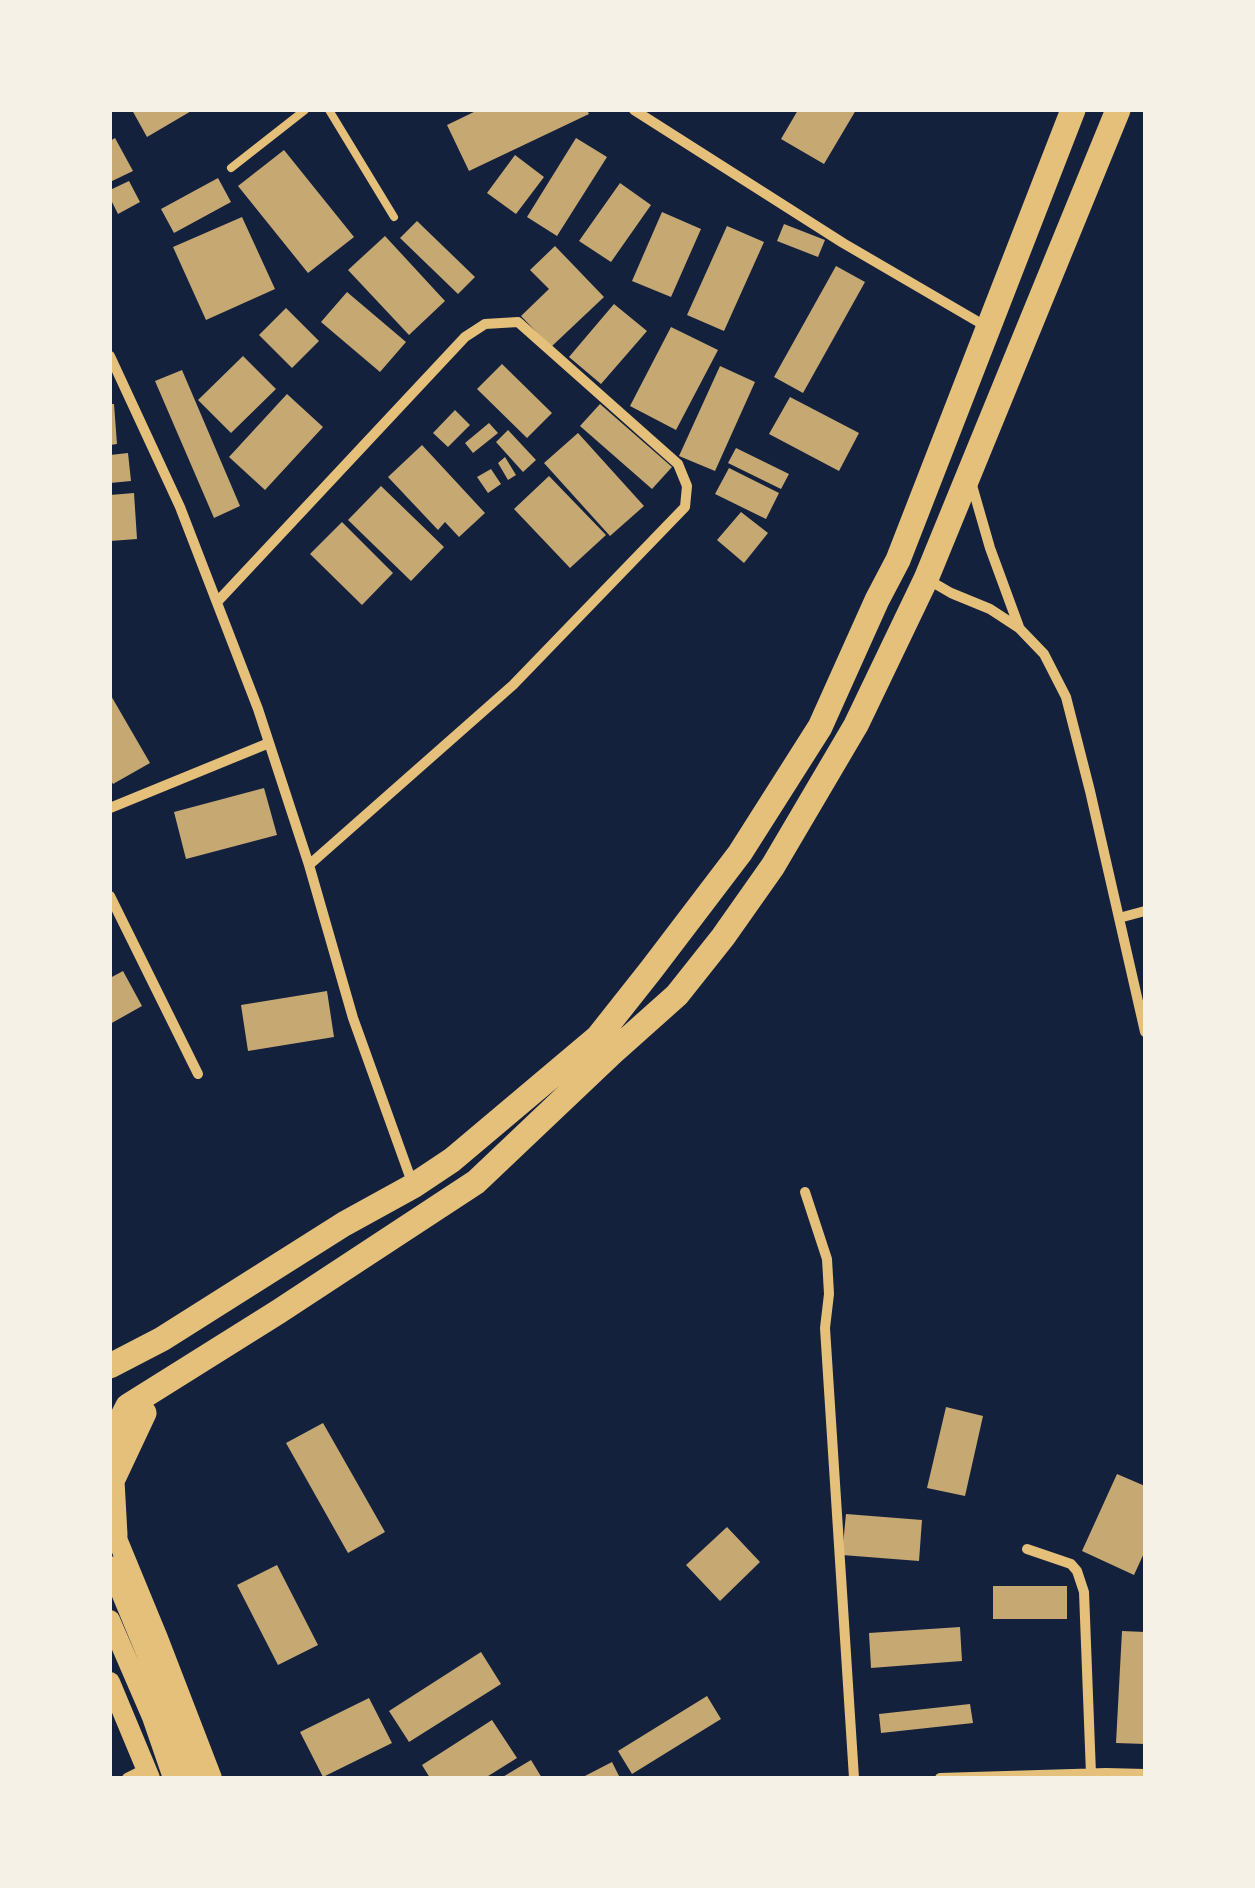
<!DOCTYPE html>
<html>
<head>
<meta charset="utf-8">
<style>
  body { margin:0 }
  #map { position:relative; width:1255px; height:1888px; overflow:hidden; background:#14213d; font-family:"Alegreya Sans",sans-serif }
  canvas { display:block }
  .frame { position:absolute; inset:0; border:112px solid #f6f1e7; pointer-events:none }
</style>
</head>
<body>
<div id="map">
<canvas width="1255" height="1888"></canvas>
<div class="frame"></div>
</div>
<script>
const g = document.querySelector('canvas').getContext('2d');
g.lineJoin = 'round';
function fillPath(path, color) {
  g.fillStyle = color;
  g.fill(path, 'evenodd');
}
function poly(rows) {
  const path = new Path2D();
  for (const r of rows) {
    path.moveTo(r[0], r[1]);
    for (let i = 2; i < r.length; i += 2) path.lineTo(r[i], r[i + 1]);
  }
  return path;
}
function strokePath(path, color, width, dash) {
  g.strokeStyle = color;
  g.lineWidth = width;
  g.lineCap = dash ? 'butt' : 'round';
  g.setLineDash(dash || []);
  g.stroke(path);
}
fillPath(poly([
  [132,110,193,110,147,137],
  [478,110,587,110,589,114,469,171,447,125],
  [798,110,856,110,824,164,781,139],
  [115,138,133,171,110,182,110,141],
  [576,138,607,157,557,236,527,217],
  [284,150,354,237,308,273,238,186],
  [515,155,544,177,516,214,487,193],
  [218,178,231,202,174,233,161,209],
  [129,181,140,202,118,214,110,198,110,190],
  [620,183,651,205,611,262,579,241],
  [662,212,701,229,671,297,632,281],
  [242,217,275,289,206,320,173,247],
  [417,221,475,277,458,294,400,238],
  [784,224,825,240,818,257,777,241],
  [727,226,764,242,724,331,687,315],
  [385,236,445,301,409,335,348,270],
  [555,246,604,297,551,347,521,316,549,289,530,270],
  [836,266,865,282,803,393,774,377],
  [347,292,406,342,380,372,321,322],
  [614,304,647,331,601,384,569,357],
  [286,308,319,341,292,368,259,335],
  [671,327,718,350,676,430,630,406],
  [243,356,276,389,231,433,198,400],
  [502,364,552,413,527,438,477,389],
  [720,366,755,382,715,471,679,456],
  [182,370,240,506,214,518,155,381],
  [287,394,323,427,265,490,229,457],
  [790,397,859,433,839,471,769,434],
  [110,404,114,404,117,444,110,445],
  [600,404,672,467,652,489,580,426],
  [455,410,470,425,448,447,433,433],
  [489,423,498,433,473,453,465,443],
  [508,430,536,460,523,472,496,442],
  [578,433,644,506,610,536,544,463],
  [422,445,485,513,459,537,445,522,438,530,388,477],
  [736,448,789,474,781,489,728,463],
  [128,453,131,481,110,483,110,455],
  [505,457,516,475,508,480,498,463],
  [729,468,779,493,766,519,715,494],
  [491,469,501,484,488,493,477,477],
  [549,476,606,535,570,568,514,509],
  [381,486,444,547,411,581,348,520],
  [134,493,137,539,110,541,110,495],
  [741,512,768,533,744,563,717,540],
  [342,522,393,573,362,605,310,554],
  [110,694,150,763,113,784,110,779],
  [264,788,277,835,186,859,174,812],
  [123,971,142,1006,110,1024,110,978],
  [327,991,334,1037,248,1051,241,1005],
  [946,1407,983,1416,965,1496,927,1488],
  [323,1423,385,1532,348,1553,286,1443],
  [1117,1474,1145,1486,1145,1551,1134,1575,1082,1551],
  [846,1514,922,1520,919,1561,842,1555],
  [727,1527,760,1562,720,1601,686,1565],
  [277,1565,318,1645,278,1665,237,1585],
  [993,1586,1067,1586,1067,1619,993,1619],
  [960,1627,962,1661,871,1668,869,1633],
  [1122,1631,1145,1632,1145,1744,1116,1743],
  [481,1652,501,1684,409,1742,389,1711],
  [707,1696,721,1719,632,1774,618,1751],
  [369,1698,392,1743,323,1777,300,1732],
  [970,1704,973,1723,881,1733,879,1714],
  [492,1720,517,1758,485,1778,430,1778,422,1765],
  [531,1760,542,1778,501,1778],
  [612,1762,620,1778,581,1778]
]), '#c6a872');
strokePath(poly([
  [329,110,394,217],
  [231,168,305,110]
]), '#e5c07b', 8);
strokePath(poly([
  [634,110,843,243,987,327],
  [110,356,180,507,258,709,309,865,353,1018,413,1185],
  [971,482,990,548,1019,627],
  [927,579,951,593,990,609,1019,628,1044,654,1066,697,1090,791,1145,1032],
  [218,601,465,337,485,324,518,322,678,464,687,486,685,507,513,685,309,865],
  [110,808,269,743],
  [110,896,198,1074],
  [1119,918,1145,911],
  [805,1192,827,1259,829,1294,825,1328,854,1778],
  [1027,1549,1071,1564,1077,1571,1084,1592,1091,1774],
  [127,1778,147,1768],
  [940,1778,1106,1773,1145,1774]
]), '#e5c07b', 10);
strokePath(poly([
  [111,1524,158,1638,212,1778],
  [110,1566,169,1708,194,1778],
  [110,1620,152,1717,173,1778],
  [110,1682,150,1778]
]), '#e5c07b', 20);
strokePath(poly([
  [110,1366,162,1339,344,1224,413,1186,452,1160,598,1037,651,970,740,853,820,727,877,600,898,560,1073,110],
  [110,1441,128,1406,278,1312,476,1182,612,1053,677,995,723,937,773,866,856,725,926,579,1118,110],
  [115,1535,112,1481,144,1413]
]), '#e5c07b', 25);
</script>
</body>
</html>
